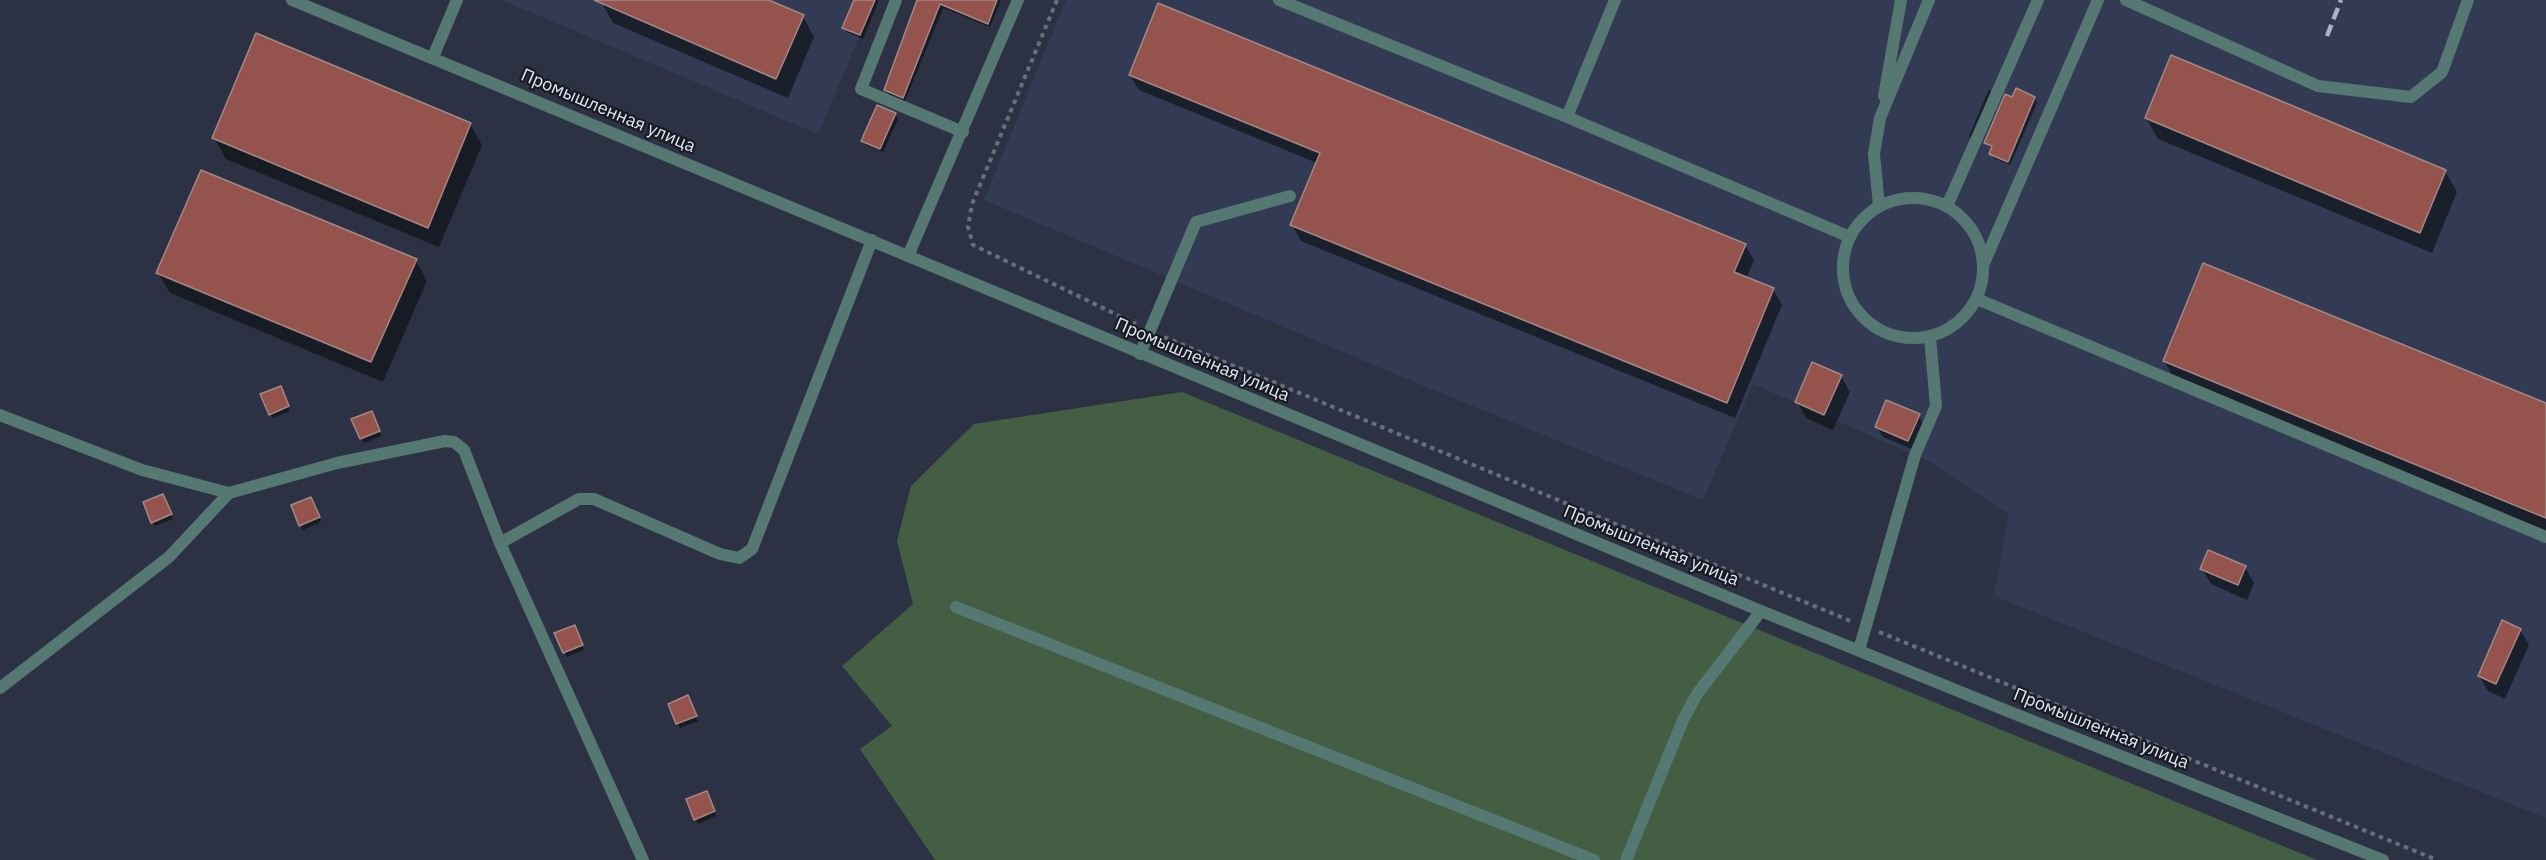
<!DOCTYPE html>
<html>
<head>
<meta charset="utf-8">
<style>
  body { margin:0 }
  canvas { display:block; background:#2c3244 }
</style>
</head>
<body>
<canvas width="2546" height="860"></canvas>
<script>
const g = document.querySelector('canvas').getContext('2d');
g.lineJoin = 'round';
function fillPath(path, color) {
  g.fillStyle = color;
  g.fill(path, 'evenodd');
}
function poly(rows) {
  const path = new Path2D();
  for (const r of rows) {
    if (r.length === 3) {
      path.moveTo(r[0] + r[2], r[1]);
      path.arc(r[0], r[1], r[2], 0, 2 * Math.PI);
      continue;
    }
    path.moveTo(r[0], r[1]);
    for (let i = 2; i < r.length; i += 2) path.lineTo(r[i], r[i + 1]);
  }
  return path;
}
function strokePath(path, color, width, dash) {
  g.strokeStyle = color;
  g.lineWidth = width;
  g.lineCap = dash ? 'butt' : 'round';
  g.setLineDash(dash || []);
  g.stroke(path);
}
function drawText(font, color, halo, rows, align = 'center') {
  g.font = font + ' "IBM Plex Sans",sans-serif';
  g.lineWidth = 4.5;
  g.setLineDash([]);
  g.textBaseline = 'middle';
  g.strokeStyle = halo;
  g.fillStyle = color;
  for (const [text, x, y, turn = 0] of rows) {
    g.save();
    g.translate(x, y);
    g.rotate((+turn || 0) * Math.PI / 180);
    g.textAlign = isNaN(turn) ? turn : align;
    if (halo) g.strokeText(text, 0, 0);
    g.fillText(text, 0, 0);
    g.restore();
  }
}
fillPath(poly([
  [502,0,854,0,842,28,860,35,818,134],
  [1066,0,2546,0,2546,818,1994,596,2009,514,1933,463,1753,384,1703,500,1419,384,984,200]
]), '#323b53');
fillPath(poly([
  [1182,392,2317,860,935,860,860,749,892,726,842,666,913,604,897,541,911,486,974,424]
]), '#435e43');
fillPath(poly([
  [602,0,765,0,803,16,814,37,788,98,613,23,601,2],
  [856,0,879,0,863,39,847,32,844,28],
  [920,0,1001,0,990,27,943,8,905,101,888,94,885,90],
  [1130,75,1745,245,1754,260,1746,279,1773,289,1782,305,1735,418,1301,241,1292,225,1317,163,1139,90],
  [1989,89,1992,93,1971,140,1969,136],
  [2034,98,2037,103,2010,165,1993,158,1991,154,1993,149,1986,143,2013,99],
  [895,114,898,119,883,152,866,145,863,141],
  [2146,118,2445,171,2457,192,2432,253,2158,139],
  [470,124,482,145,439,247,226,159,214,138],
  [416,261,427,281,383,382,170,293,158,273],
  [2164,361,2546,405,2546,533,2176,382],
  [1841,376,1850,392,1833,430,1806,418,1797,402],
  [283,392,290,411,273,418,270,414],
  [1918,415,1924,425,1914,450,1883,437,1877,427],
  [374,418,381,436,364,443,353,420],
  [165,500,173,519,155,526,153,522],
  [313,504,321,522,303,530,301,525],
  [2245,567,2254,583,2247,600,2211,584,2202,569],
  [2520,630,2529,645,2505,699,2488,691,2479,676],
  [577,631,584,650,567,657,556,634],
  [690,702,698,721,680,728,678,723],
  [709,798,716,816,698,824,696,819]
]), '#0007');
const building = poly([
  [594,0,769,0,804,15,776,79,594,0],
  [854,0,875,0,860,35,842,28,854,0],
  [917,0,997,0,988,24,940,4,903,98,884,90,917,0],
  [1158,3,1746,244,1734,272,1774,288,1727,403,1290,225,1320,153,1129,75,1158,3],
  [256,33,471,123,428,228,212,138,256,33],
  [2171,55,2446,170,2420,233,2145,118,2171,55],
  [2016,88,2035,97,2008,162,1989,154,1992,146,1984,143,2005,94,2012,97,2016,88],
  [877,105,896,113,880,149,861,141,877,105],
  [201,170,417,259,371,362,156,273,201,170],
  [2203,263,2546,403,2546,518,2163,361,2203,263],
  [1812,362,1842,375,1824,415,1795,402,1812,362],
  [281,386,289,406,269,415,260,394,281,386],
  [1886,400,1920,414,1908,441,1875,427,1886,400],
  [372,411,380,431,360,439,351,419,372,411],
  [163,494,172,514,151,523,143,502,163,494],
  [311,497,320,517,299,526,291,505,311,497],
  [2208,550,2246,566,2238,585,2200,569,2208,550],
  [2502,620,2521,629,2496,684,2478,676,2502,620],
  [575,625,583,645,563,653,554,633,575,625],
  [688,695,697,716,676,724,668,704,688,695],
  [707,791,715,811,694,820,686,799,707,791]
]);
fillPath(building, '#94534d');
strokePath(building, '#a38884', 1.5);
strokePath(poly([
  [1057,0,972,204,968,227,973,245,1136,324],
  [1164,337,1853,622],
  [1879,632,2437,860]
]), '#686e7e', 4, [4.5, 4.5]);
strokePath(poly([
  [896,0,861,89,963,132],
  [1279,0,1567,117,1850,237],
  [2126,0,2318,86,2411,97,2442,72,2468,0],
  [433,57,457,0],
  [1884,96,1901,0],
  [1567,117,1615,0],
  [1913,268,70],
  [1879,206,1874,154,1880,118,1929,0],
  [1947,206,2038,0],
  [1984,263,2098,0],
  [1977,299,2546,537],
  [1140,354,1196,222,1290,196],
  [0,415,142,470,229,493],
  [956,607,1594,860],
  [1859,650,1915,455,1936,406,1930,337],
  [1626,860,1683,720,1697,694,1761,611]
]), '#567872', 12);
strokePath(poly([
  [292,0,908,256,1018,0],
  [500,543,579,499,594,499,720,554,739,558,752,549,872,240],
  [0,688,169,557,229,493,337,463,445,441,454,442,464,450,500,543,643,860]
]), '#567872', 12);
strokePath(poly([
  [908,256,1761,611,2005,710,2383,860]
]), '#567872', 12);
strokePath(poly([
  [2327,36,2341,0]
]), '#adb2c0', 4.5, [12, 6]);
drawText('18px', '#e1e6f2', '#171a23', [
  ["Промышленная улица",608,111,23],
  ["Промышленная улица",1202,360,23],
  ["Промышленная улица",1651,546,22],
  ["Промышленная улица",2101,729,22]
]);
</script>
</body>
</html>
